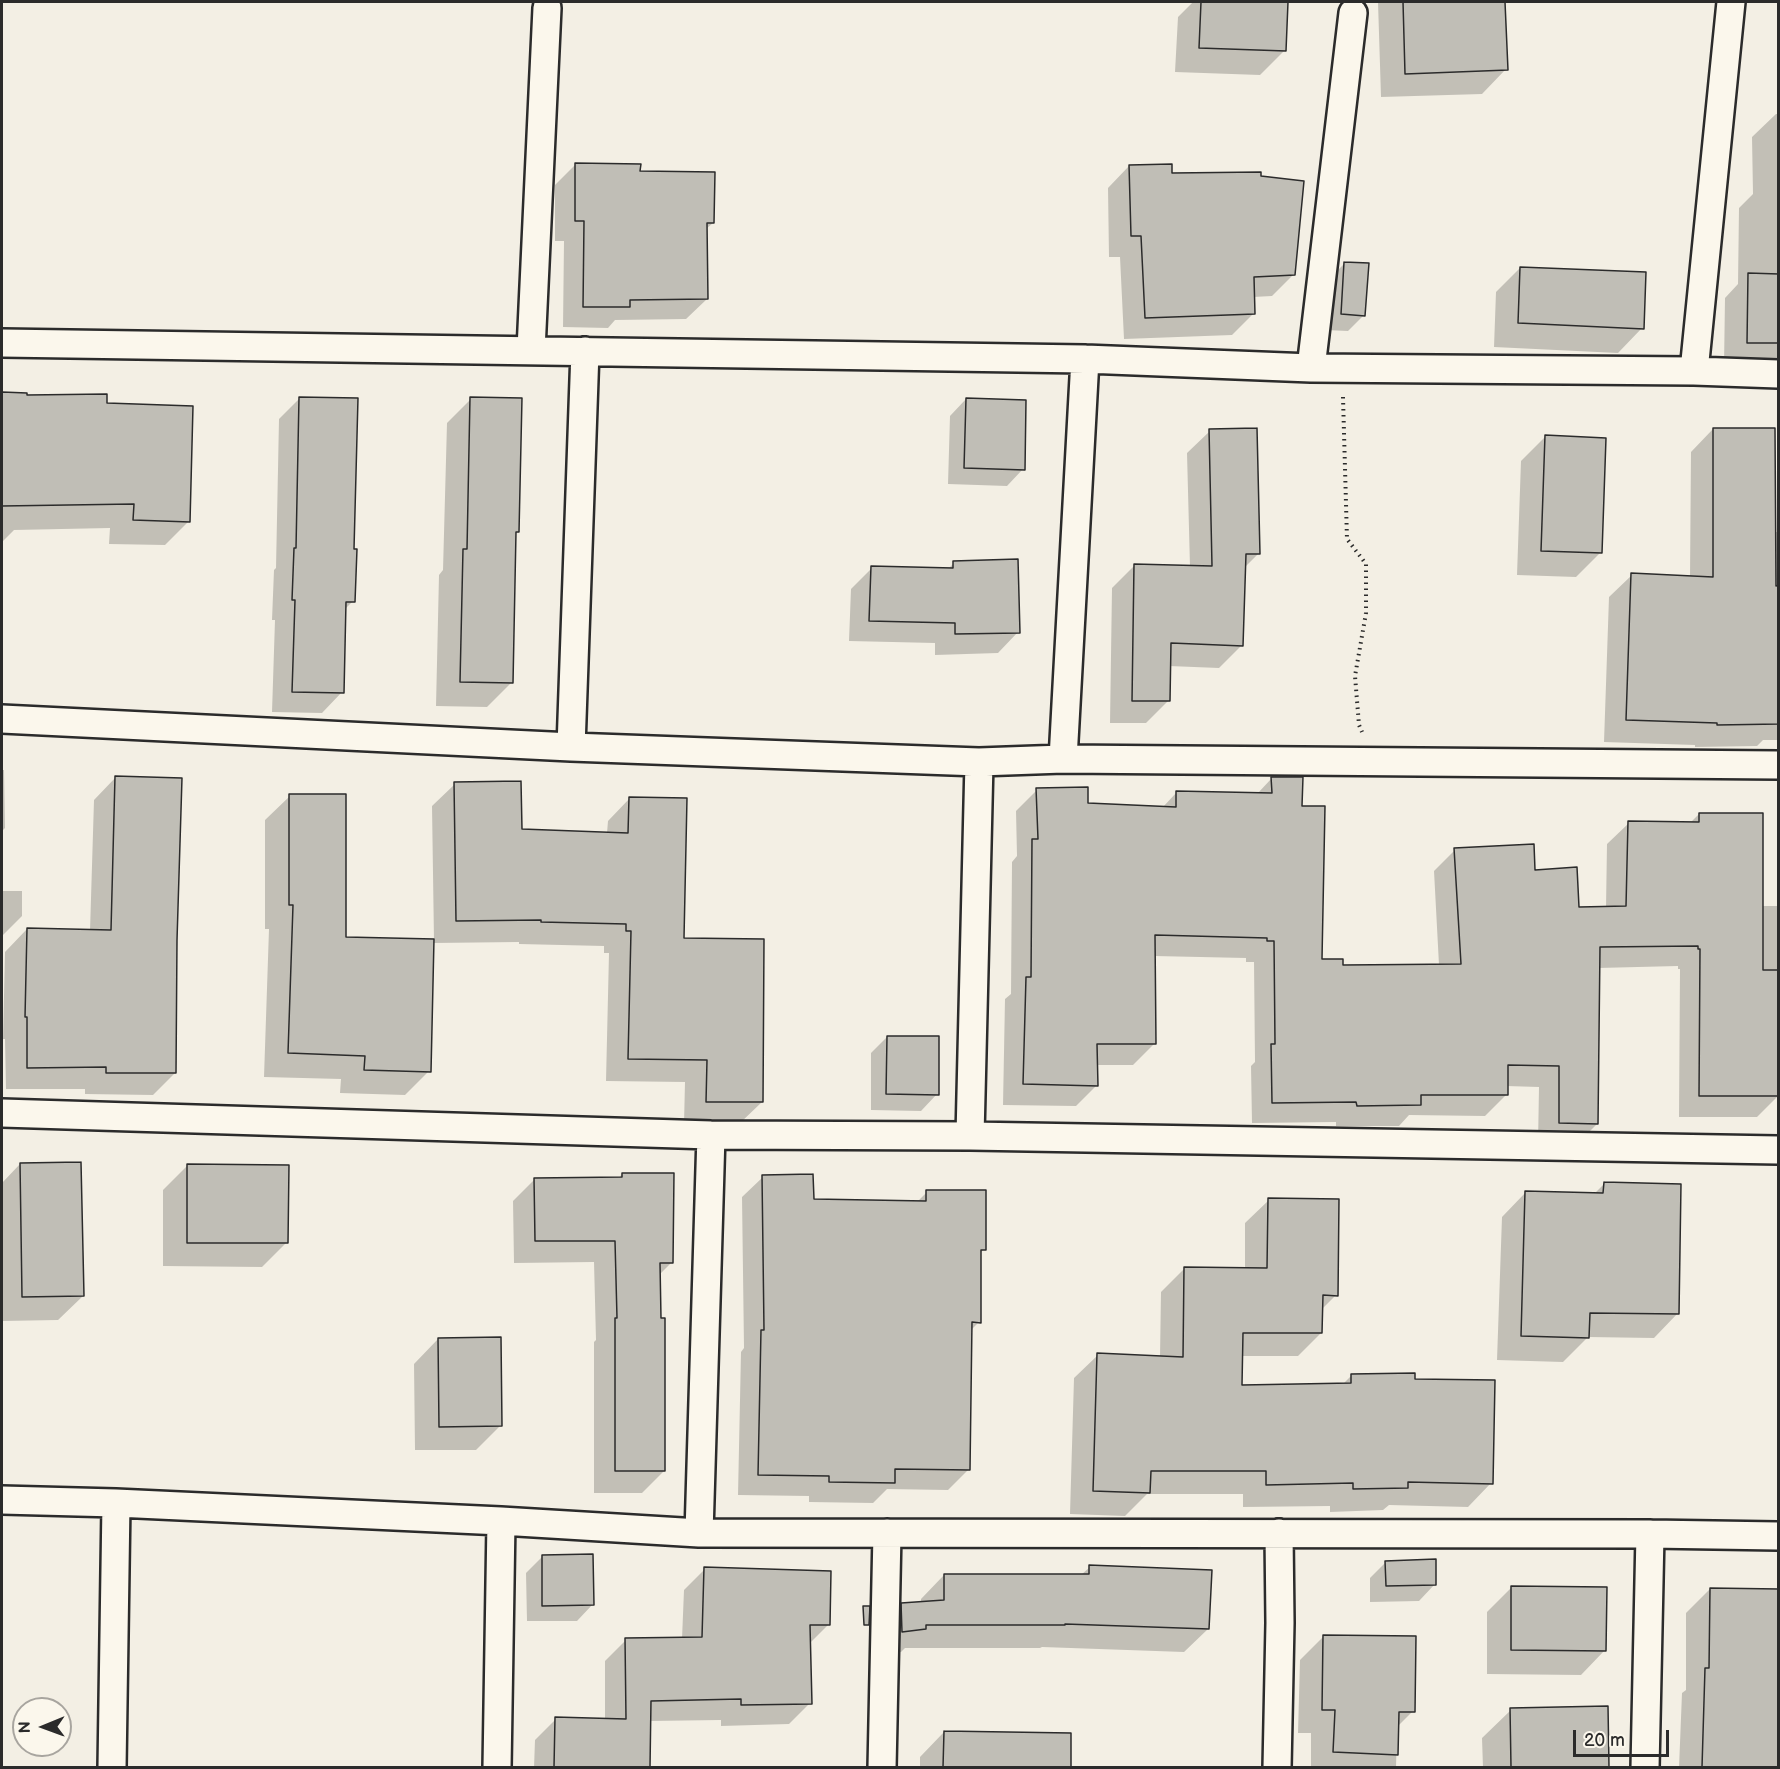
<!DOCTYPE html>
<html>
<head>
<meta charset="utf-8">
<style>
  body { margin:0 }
  #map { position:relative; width:1780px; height:1769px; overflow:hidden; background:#f3efe4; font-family:"Balsamiq Sans",sans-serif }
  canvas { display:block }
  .frame { position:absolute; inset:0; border:3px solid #2b2b2b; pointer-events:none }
  .north { position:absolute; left:12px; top:1697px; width:60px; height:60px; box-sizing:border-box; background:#fbf7ec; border:2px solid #a8a59f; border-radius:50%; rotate:269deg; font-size:16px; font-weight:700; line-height:24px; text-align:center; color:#2b2b2b }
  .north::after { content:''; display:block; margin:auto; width:21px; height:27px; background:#2b2b2b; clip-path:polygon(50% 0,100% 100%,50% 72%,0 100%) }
  .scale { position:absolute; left:1573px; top:1730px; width:96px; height:27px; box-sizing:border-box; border:3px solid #2b2b2b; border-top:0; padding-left:8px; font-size:18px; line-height:21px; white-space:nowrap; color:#2b2b2b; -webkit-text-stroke:4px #fbf7ec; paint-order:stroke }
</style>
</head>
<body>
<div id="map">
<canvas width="1780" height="1769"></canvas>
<div class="frame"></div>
<div class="north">N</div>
<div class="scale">20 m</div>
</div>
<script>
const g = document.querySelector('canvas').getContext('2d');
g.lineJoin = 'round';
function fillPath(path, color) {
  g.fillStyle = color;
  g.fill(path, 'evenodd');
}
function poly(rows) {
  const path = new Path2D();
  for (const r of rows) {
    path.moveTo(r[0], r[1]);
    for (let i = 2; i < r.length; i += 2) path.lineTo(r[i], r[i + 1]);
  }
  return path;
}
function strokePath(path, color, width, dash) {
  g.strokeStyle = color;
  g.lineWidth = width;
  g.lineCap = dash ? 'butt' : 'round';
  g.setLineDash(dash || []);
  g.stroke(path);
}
fillPath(poly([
  [1193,2,1286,2,1284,51,1260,75,1175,72,1178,17],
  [1378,2,1504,2,1506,69,1482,94,1381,97],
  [1776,114,1778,114,1778,366,1724,366,1725,298,1738,284,1739,208,1753,194,1752,137],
  [576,164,639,173,713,223,706,229,707,299,686,319,615,320,608,328,563,327,564,241,555,241,555,185],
  [1129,166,1170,175,1294,274,1272,296,1253,297,1254,313,1232,335,1124,339,1120,257,1109,257,1108,188],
  [1344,264,1364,315,1348,331,1325,330,1328,280],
  [1520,268,1642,328,1618,353,1494,347,1496,292],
  [2,394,25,394,25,397,106,405,189,521,165,545,109,544,110,528,14,530,2,542],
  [300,398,352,551,353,601,344,610,342,692,322,713,272,712,275,620,272,620,274,570,276,568,279,419],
  [471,399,517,531,514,534,511,683,487,707,436,706,439,575,443,570,447,423],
  [966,399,1023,469,1007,486,948,484,950,416],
  [1713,429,1774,532,1778,532,1778,740,1763,740,1757,746,1695,747,1695,745,1604,742,1609,597,1632,575,1690,577,1691,452],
  [1210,431,1259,553,1244,568,1242,645,1219,668,1169,666,1168,701,1146,723,1110,723,1112,588,1134,566,1190,567,1187,453],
  [1546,436,1601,552,1576,577,1517,575,1521,461],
  [954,563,1018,632,998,653,935,655,935,643,849,641,851,589,872,568,947,570],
  [2,770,4,770,5,828,2,831],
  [116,777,180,779,175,1073,153,1095,85,1094,85,1089,6,1089,5,1039,3,1039,5,952,27,929,90,931,94,800],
  [1272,778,1301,807,1320,961,1342,967,1439,965,1434,871,1455,850,1534,871,1578,909,1606,908,1607,844,1629,823,1690,823,1699,814,1762,906,1778,906,1778,1096,1757,1117,1679,1117,1680,969,1678,969,1678,966,1598,968,1597,1124,1576,1145,1538,1144,1539,1087,1506,1086,1506,1095,1485,1116,1409,1115,1399,1126,1336,1126,1336,1122,1252,1123,1251,1066,1255,1062,1254,962,1246,962,1246,958,1154,956,1154,1044,1133,1065,1096,1065,1097,1085,1076,1106,1003,1105,1005,999,1011,994,1012,862,1017,856,1016,811,1037,790,1087,805,1162,808,1177,792,1257,794],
  [455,784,520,831,607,833,608,821,630,798,683,940,762,1102,739,1124,684,1124,685,1082,606,1081,609,953,604,953,604,946,519,944,519,942,433,943,429,1071,405,1095,340,1093,341,1079,264,1077,269,929,265,929,265,820,290,796,344,939,434,941,432,806],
  [2,891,22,891,22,916,2,936],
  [887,1037,937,1094,921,1111,871,1110,871,1053],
  [20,1164,83,1296,58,1320,2,1321,2,1183],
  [187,1166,287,1242,262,1267,163,1266,163,1190],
  [622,1174,671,1263,659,1275,664,1471,642,1493,594,1493,594,1342,596,1340,594,1262,514,1263,513,1201,535,1179,618,1179],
  [763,1177,813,1201,917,1202,927,1192,984,1249,979,1254,979,1322,971,1330,969,1469,948,1490,887,1489,873,1503,809,1502,809,1496,738,1495,741,1352,744,1348,742,1197],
  [1604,1184,1678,1313,1654,1338,1588,1337,1563,1362,1497,1360,1502,1217,1526,1192,1594,1194],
  [1269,1200,1336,1295,1321,1310,1321,1333,1298,1356,1241,1356,1241,1386,1343,1384,1351,1376,1413,1380,1491,1483,1468,1507,1389,1505,1383,1510,1330,1512,1330,1506,1243,1507,1243,1494,1147,1494,1125,1516,1070,1514,1074,1378,1098,1355,1160,1357,1161,1292,1184,1269,1245,1269,1245,1223],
  [438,1339,500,1426,476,1450,415,1450,414,1364],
  [542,1557,593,1604,577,1621,527,1621,526,1573],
  [1386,1562,1435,1584,1419,1601,1370,1602,1370,1578],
  [1090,1567,1208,1629,1184,1652,1042,1647,1040,1648,905,1648,901,1652,879,1655,878,1628,902,1605,921,1603,921,1599,944,1575,1081,1575],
  [705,1569,828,1625,809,1644,810,1703,789,1724,721,1726,721,1720,649,1721,648,1768,534,1768,535,1740,556,1719,605,1720,605,1661,626,1640,682,1639,684,1590],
  [1512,1587,1605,1650,1581,1675,1487,1674,1487,1612],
  [1710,1589,1778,1590,1778,1768,1679,1768,1682,1693,1686,1690,1686,1613],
  [1324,1636,1413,1711,1397,1727,1396,1768,1311,1768,1311,1733,1298,1733,1300,1660],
  [1606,1708,1607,1768,1483,1768,1482,1738,1511,1710],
  [944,1732,1070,1734,1069,1768,920,1768,920,1757]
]), '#0003');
const building = poly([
  [1201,2,1288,2,1286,51,1199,48,1201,2],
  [1403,2,1505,2,1508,70,1405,74,1403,2],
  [575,163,641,164,640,171,715,172,714,223,707,223,708,299,630,300,630,307,583,307,584,221,575,221,575,163],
  [1172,164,1172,173,1261,172,1261,176,1304,181,1295,275,1254,277,1255,314,1145,318,1141,236,1131,236,1129,165,1172,164],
  [1344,262,1369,263,1365,316,1341,314,1344,262],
  [1520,267,1646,272,1644,329,1518,323,1520,267],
  [1748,273,1779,274,1779,343,1747,343,1748,273],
  [2,392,27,393,27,395,107,394,107,403,193,406,190,522,133,520,134,504,2,506,2,392],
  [299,397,358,398,354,549,357,549,355,602,346,602,344,693,292,692,295,600,292,600,294,548,296,548,299,397],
  [470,397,522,398,519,532,516,532,513,683,460,682,463,549,467,549,470,397],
  [966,398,1026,400,1025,470,964,468,966,398],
  [1257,428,1260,554,1246,554,1243,646,1171,643,1170,701,1132,701,1134,564,1212,566,1209,429,1257,428],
  [1713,428,1775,428,1776,586,1779,585,1779,724,1717,725,1717,723,1626,720,1631,573,1713,577,1713,428],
  [1545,435,1606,438,1602,553,1541,551,1545,435],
  [1018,559,1020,633,955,634,955,623,869,621,871,566,953,568,953,561,1018,559],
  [115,776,182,778,177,940,176,1073,106,1073,106,1067,27,1068,27,1017,25,1017,27,928,111,930,115,776],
  [1271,777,1303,777,1302,806,1325,806,1322,959,1343,959,1343,965,1461,964,1454,848,1534,844,1535,870,1577,867,1579,907,1626,906,1628,821,1699,822,1699,813,1763,813,1763,970,1779,970,1779,1096,1699,1096,1700,949,1698,949,1698,946,1600,947,1598,1124,1559,1123,1559,1066,1508,1065,1508,1095,1421,1095,1421,1105,1357,1106,1356,1102,1272,1103,1271,1044,1275,1044,1274,941,1267,941,1267,938,1155,935,1156,1044,1097,1044,1098,1086,1023,1084,1026,977,1031,977,1032,839,1038,839,1036,788,1088,787,1088,803,1176,807,1176,791,1272,793,1271,777],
  [521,781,522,829,628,833,629,797,687,798,684,938,764,939,763,1102,706,1102,707,1060,628,1059,631,931,626,931,626,924,541,922,541,920,456,921,454,782,521,781],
  [289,794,346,794,346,937,434,939,431,1072,364,1070,365,1056,288,1053,293,905,289,905,289,794],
  [887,1036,939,1036,939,1095,886,1094,887,1036],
  [81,1162,84,1296,22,1297,20,1163,81,1162],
  [187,1164,289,1165,288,1243,187,1243,187,1164],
  [622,1173,674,1173,673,1263,660,1263,661,1318,665,1318,665,1471,615,1471,615,1318,617,1318,615,1241,535,1241,534,1178,622,1177,622,1173],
  [813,1174,814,1199,926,1201,926,1190,986,1190,986,1250,981,1250,981,1323,972,1322,970,1470,895,1469,895,1483,829,1482,829,1476,758,1475,761,1330,764,1330,762,1175,813,1174],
  [1604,1182,1681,1184,1679,1314,1590,1313,1589,1338,1521,1336,1525,1191,1603,1193,1604,1182],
  [1268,1198,1339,1199,1338,1296,1323,1295,1322,1333,1243,1333,1242,1385,1351,1383,1351,1374,1415,1373,1415,1379,1495,1380,1493,1484,1408,1482,1408,1488,1353,1489,1353,1483,1266,1485,1266,1471,1151,1471,1150,1493,1093,1491,1097,1353,1183,1357,1184,1267,1267,1268,1268,1198],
  [501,1337,502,1426,439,1427,438,1338,501,1337],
  [593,1554,594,1605,542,1606,542,1555,593,1554],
  [1436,1559,1436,1585,1386,1586,1385,1561,1436,1559],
  [1089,1565,1212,1570,1209,1629,1065,1624,1065,1625,926,1625,926,1629,902,1632,901,1603,944,1600,944,1574,1089,1574,1089,1565],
  [704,1567,831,1571,830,1625,810,1625,812,1704,741,1705,741,1699,651,1701,650,1767,554,1767,555,1717,626,1719,625,1638,702,1637,704,1567],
  [1511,1586,1607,1587,1606,1651,1511,1650,1511,1586],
  [1710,1588,1779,1589,1779,1767,1702,1767,1705,1668,1709,1668,1710,1588],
  [863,1606,870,1606,869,1625,864,1625,863,1606],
  [1323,1635,1416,1636,1415,1712,1399,1712,1398,1755,1333,1752,1335,1710,1322,1710,1323,1635],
  [1608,1706,1609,1767,1511,1767,1510,1708,1608,1706],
  [944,1731,1071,1733,1071,1767,943,1767,944,1731]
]);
fillPath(building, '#c0beb6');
strokePath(building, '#2b2b2b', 1.5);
const minor = poly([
  [2,343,1085,359,1311,368,1694,371,1778,374],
  [531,350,547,8],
  [1311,368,1353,13],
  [1694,371,1731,2],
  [2,719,571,747,979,762,1063,759,1778,765],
  [571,747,585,351],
  [1063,759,1085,359],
  [2,1113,711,1135,970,1136,1778,1150],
  [970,1136,979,762],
  [2,1500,116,1503,501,1521,699,1533,1650,1534,1778,1536],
  [699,1533,711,1135],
  [112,1768,116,1503],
  [497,1768,501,1521],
  [882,1768,887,1533],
  [1277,1768,1280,1623,1279,1533],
  [1645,1768,1650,1534]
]);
strokePath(minor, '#2b2b2b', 32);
strokePath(poly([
  [1343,397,1347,539,1366,564,1366,613,1355,676,1359,725,1362,732]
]), '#2b2b2b', 4, [1.5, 4.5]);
strokePath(minor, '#fbf7ec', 27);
</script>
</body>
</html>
